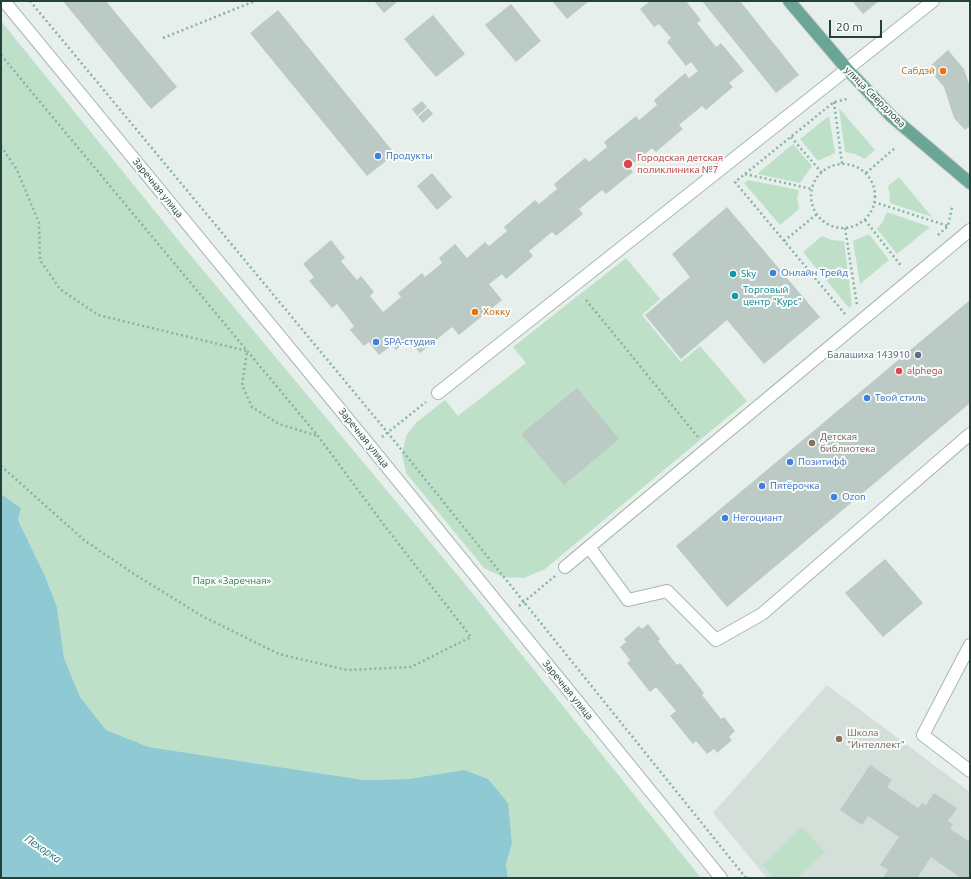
<!DOCTYPE html>
<html>
<head>
<meta charset="utf-8">
<style>
  body { margin:0 }
  #map { position:relative; width:971px; height:879px; overflow:hidden; background:#e6efeb; font-family:Ubuntu,sans-serif }
  canvas { display:block }
  .frame { position:absolute; inset:0; border:2px solid #24423a; pointer-events:none }
  .scale { position:absolute; left:829px; top:20px; width:53px; height:18px; box-sizing:border-box; border:2px solid #24423a; border-top:0; padding-left:5px; font-size:12px; line-height:14px; white-space:nowrap; color:#24423a; -webkit-text-stroke:3px #f7fbf9; paint-order:stroke }
</style>
</head>
<body>
<div id="map">
<canvas width="971" height="879"></canvas>
<div class="frame"></div>
<div class="scale">20 m</div>
</div>
<script>
const g = document.querySelector('canvas').getContext('2d');
g.lineJoin = 'round';
function fillPath(path, color) {
  g.fillStyle = color;
  g.fill(path, 'evenodd');
}
function poly(rows) {
  const path = new Path2D();
  for (const r of rows) {
    if (r.length === 3) {
      path.moveTo(r[0] + r[2], r[1]);
      path.arc(r[0], r[1], r[2], 0, 2 * Math.PI);
      continue;
    }
    path.moveTo(r[0], r[1]);
    for (let i = 2; i < r.length; i += 2) path.lineTo(r[i], r[i + 1]);
  }
  return path;
}
function strokePath(path, color, width, dash) {
  g.strokeStyle = color;
  g.lineWidth = width;
  g.lineCap = dash ? 'butt' : 'round';
  g.setLineDash(dash || []);
  g.stroke(path);
}
function drawText(font, color, halo, rows, align = 'center') {
  g.font = font + ' Ubuntu,sans-serif';
  g.lineWidth = 4;
  g.setLineDash([]);
  g.textBaseline = 'middle';
  g.strokeStyle = halo;
  g.fillStyle = color;
  for (const [text, x, y, turn = 0] of rows) {
    g.save();
    g.translate(x, y);
    g.rotate((+turn || 0) * Math.PI / 180);
    g.textAlign = isNaN(turn) ? turn : align;
    if (halo) g.strokeText(text, 0, 0);
    g.fillText(text, 0, 0);
    g.restore();
  }
}
fillPath(poly([
  [827,685,970,792,970,878,767,878,713,813]
]), '#d4dfda');
fillPath(poly([
  [1,21,192,257,465,584,701,878,508,878,506,864,512,844,464,770,408,779,364,780,149,747,106,730,80,697,64,658,57,607,45,576,18,520,21,508,1,494],
  [839,108,875,150,865,159,855,154,845,152],
  [829,116,835,153,818,161,800,139],
  [793,144,812,166,800,183,757,174],
  [899,177,932,217,890,203,890,195,888,186],
  [748,180,799,190,797,198,799,209,780,225,744,183],
  [887,212,930,227,897,254,877,229,882,223],
  [869,234,889,260,860,284,853,241],
  [822,236,832,240,844,241,852,305,849,308,803,252],
  [626,258,660,299,642,315,681,362,700,346,747,401,545,569,524,578,503,577,484,568,406,473,402,454,406,436,417,422,445,400,458,416,526,363,513,347],
  [802,827,825,852,797,878,774,878,762,865]
]), '#bfe0c8');
fillPath(poly([
  [1,494,21,508,18,520,45,576,57,607,64,658,80,697,106,730,149,747,364,780,408,779,464,770,488,779,508,803,512,844,506,864,508,878,1,878]
]), '#8ec9d4');
fillPath(poly([
  [63,1,106,1,177,87,151,109],
  [374,1,398,1,384,13],
  [552,1,589,1,567,19],
  [650,1,686,1,701,20,697,23,716,47,721,43,744,71,729,83,733,87,706,110,702,106,679,125,683,129,656,152,652,148,629,167,633,172,606,194,602,190,579,209,583,214,556,236,552,232,529,251,533,256,506,279,502,274,489,284,502,300,459,335,452,327,420,353,408,339,396,350,392,345,379,355,369,342,364,346,350,330,354,326,337,304,332,308,309,281,314,277,303,264,331,240,345,258,341,261,357,280,361,276,374,292,370,296,383,312,401,297,398,293,422,273,425,277,442,263,439,258,455,244,467,258,485,242,489,246,507,231,504,227,535,200,539,204,557,189,554,184,585,158,589,162,607,147,604,142,636,116,639,120,657,105,654,100,685,73,689,78,698,71,691,62,686,66,667,42,671,38,659,24,654,27,640,9],
  [702,1,740,1,799,75,776,93],
  [852,1,879,1,863,14],
  [511,4,541,41,516,62,485,25],
  [278,10,395,154,367,176,250,33],
  [433,15,465,54,436,77,404,39],
  [948,50,964,69,970,87,970,126,965,130,954,118,944,87,928,68],
  [422,101,427,107,417,116,412,109],
  [428,108,433,114,423,123,418,117],
  [432,173,452,197,437,210,417,186],
  [727,207,820,317,764,364,727,320,681,359,645,315,690,277,672,254],
  [970,300,970,403,727,607,676,546],
  [577,388,619,439,564,485,521,434],
  [885,559,923,603,883,637,845,593],
  [648,624,660,639,658,641,677,665,680,663,704,693,702,695,721,719,724,717,735,731,729,737,732,740,717,753,714,749,707,754,696,741,693,744,670,716,676,711,656,687,650,692,627,663,630,660,620,647,626,642,624,639,639,626,642,629],
  [870,765,892,780,887,787,918,808,922,803,926,805,934,793,957,808,948,821,953,824,950,829,970,842,970,878,961,878,931,857,917,878,883,878,888,870,880,865,899,837,868,816,862,825,840,810]
]), '#bbcac4');
const minor = poly([
  [4,1,370,446,721,878],
  [438,393,933,1],
  [589,547,628,600,667,591,716,640,762,614,970,434],
  [565,567,970,230],
  [970,645,923,735,970,771]
]);
const major = poly([
  [789,1,847,69,891,116,970,183]
]);
strokePath(minor, '#a8b8b2', 14);
strokePath(major, '#c2cac8', 14);
strokePath(poly([
  [30,1,388,433,746,878],
  [163,38,255,1],
  [1,55,318,436,384,525,471,637,411,667,347,670,279,654,202,616,134,574,84,540,1,466],
  [834,102,842,164],
  [791,137,822,173],
  [1,146,17,170,39,223,40,260,60,289,98,315,247,351,242,385,252,407,279,424,318,436],
  [843,196,32],
  [866,173,895,148],
  [745,174,812,189],
  [874,202,948,226],
  [865,220,902,267],
  [845,228,857,305],
  [938,235,948,226,952,207],
  [784,241,817,214],
  [586,300,698,437],
  [845,314,735,182,834,102,847,99],
  [382,437,426,402],
  [519,606,555,576]
]), '#86b3a5', 2.5, [2, 3]);
strokePath(minor, '#fff', 12);
strokePath(major, '#6aa596', 12);
for (const [x, y, r, color] of [
  [943,71,4,"#e8710a"],
  [378,156,4,"#3f7fe0"],
  [628,164,5,"#e0444e"],
  [773,273,4,"#3f7fe0"],
  [733,274,4,"#0f9aa8"],
  [735,296,4,"#0f9aa8"],
  [475,312,4,"#e8710a"],
  [376,342,4,"#3f7fe0"],
  [918,355,4,"#5c6f8a"],
  [899,371,4,"#e0444e"],
  [867,398,4,"#3f7fe0"],
  [812,443,4,"#8d6e63"],
  [790,462,4,"#3f7fe0"],
  [762,486,4,"#3f7fe0"],
  [834,497,4,"#3f7fe0"],
  [725,518,4,"#3f7fe0"],
  [839,739,4,"#8d6e63"]
]) {
  const dot = new Path2D();
  dot.arc(x, y, r, 0, 2 * Math.PI);
  g.fillStyle = color;
  g.fill(dot);
  strokePath(dot, '#f7fbf9', 1.5);
}
drawText('10px', '#c56008', '#f7fbf9', [
  ["Сабдэй",935,71],
  ["Хокку",483,312,"left"]
], 'right');
drawText('10px', '#24423a', '#f7fbf9', [
  ["улица Свердлова",875,97,45],
  ["Заречная улица",158,188,51],
  ["Заречная улица",364,438,51],
  ["Заречная улица",568,690,51]
]);
drawText('10px', '#366cbe', '#f7fbf9', [
  ["Продукты",386,156],
  ["Онлайн Трейд",781,273],
  ["SPA-студия",384,342],
  ["Твой стиль",875,398],
  ["Позитифф",798,462],
  ["Пятёрочка",770,486],
  ["Ozon",842,497],
  ["Негоциант",733,518]
], 'left');
drawText('10px', '#be3a42', '#f7fbf9', [
  ["Городская детская",637,158],
  ["поликлиника №7",637,170],
  ["alphega",907,371]
], 'left');
drawText('10px', '#0d838f', '#f7fbf9', [
  ["Sky",741,274],
  ["Торговый",743,290],
  ["центр \"Курс\"",743,302]
], 'left');
drawText('10px', '#4e5e75', '#f7fbf9', [
  ["Балашиха 143910",910,355]
], 'right');
drawText('10px', '#785e54', '#f7fbf9', [
  ["Детская",820,437],
  ["библиотека",820,449],
  ["Школа",847,733],
  ["\"Интеллект\"",847,745]
], 'left');
drawText('10px', '#2d7a4b', '#f7fbf9', [
  ["Парк «Заречная»",232,581]
]);
drawText('italic 11px', '#1c6f80', '#f7fbf9', [
  ["Пехорка",43,849,34]
]);
</script>
</body>
</html>
